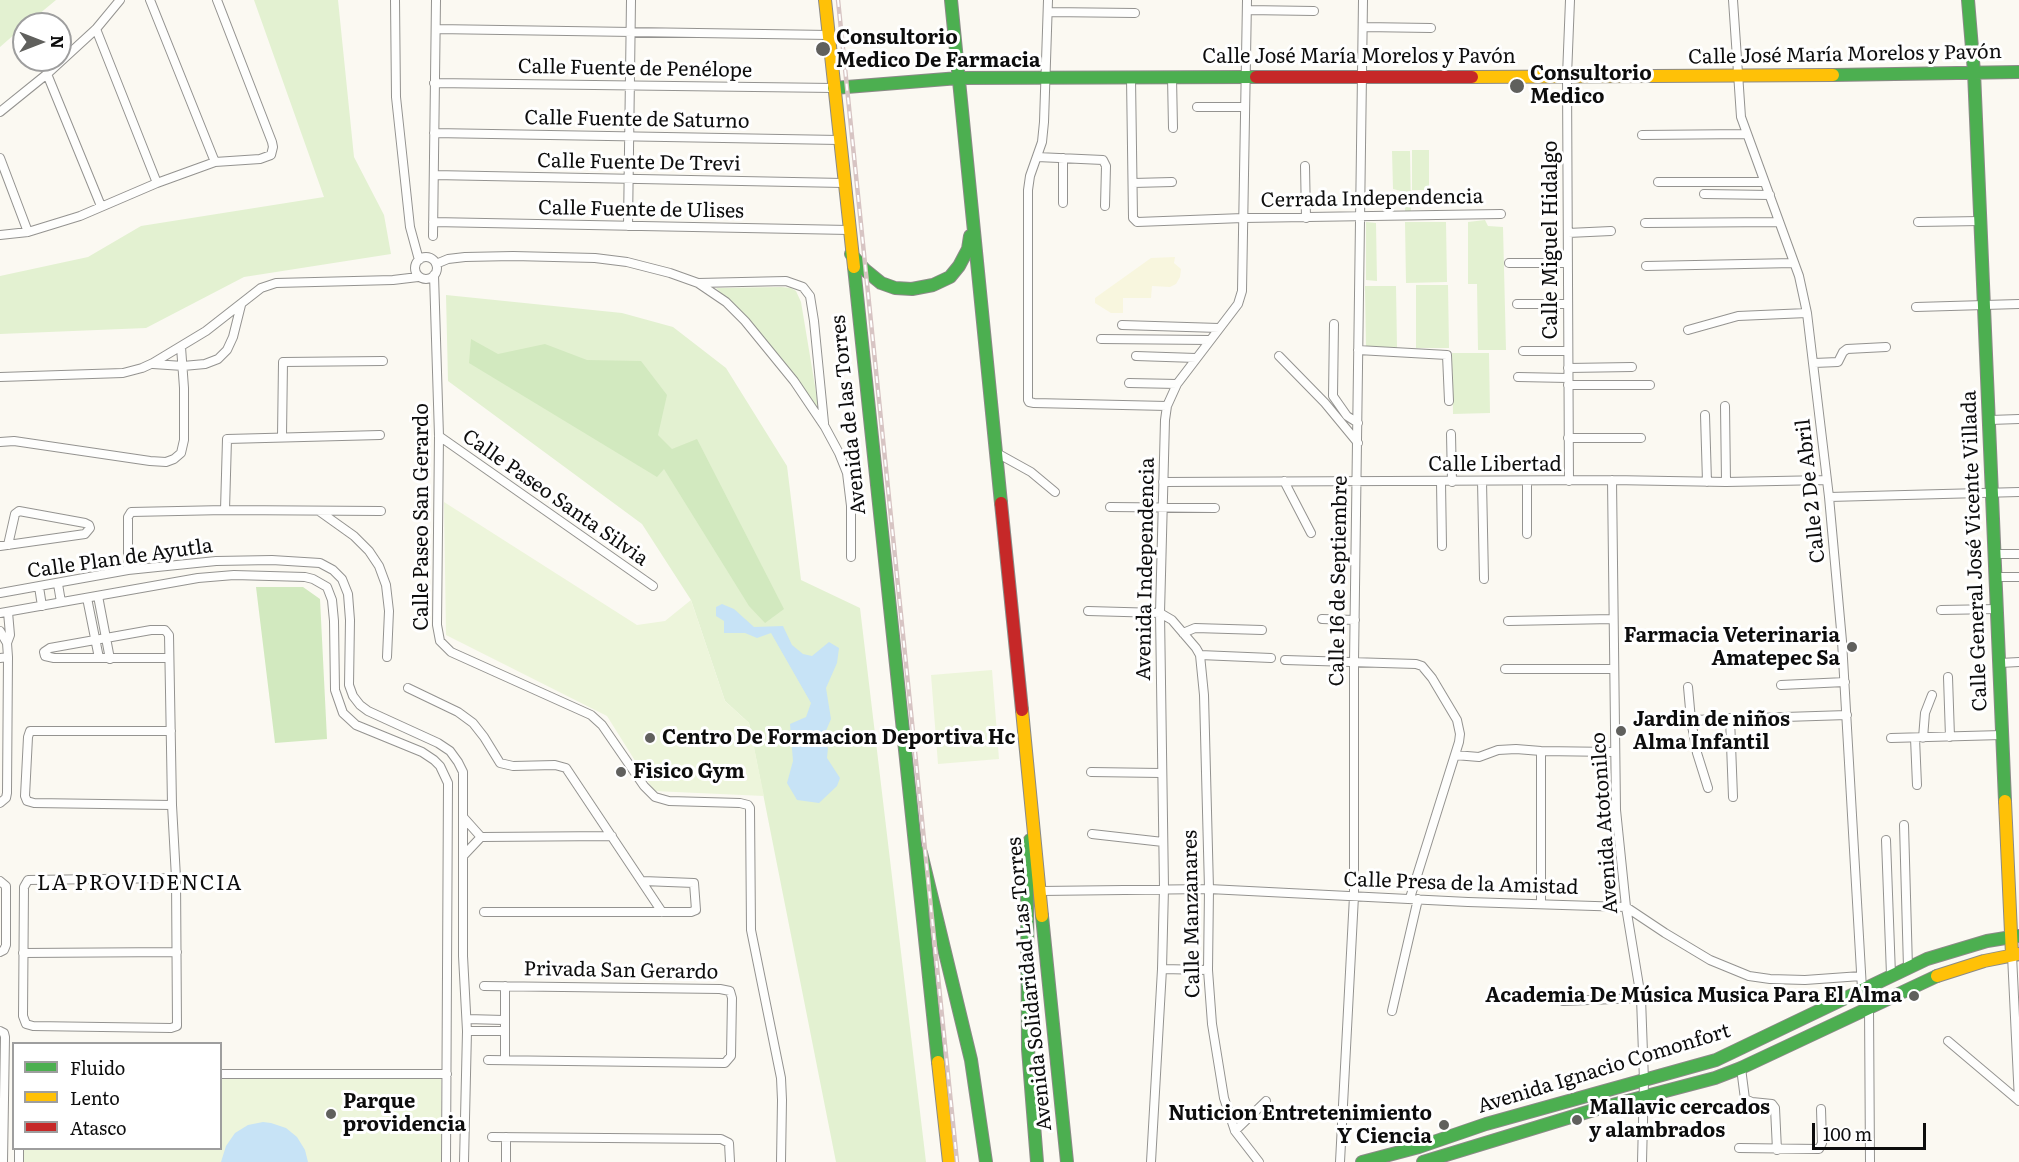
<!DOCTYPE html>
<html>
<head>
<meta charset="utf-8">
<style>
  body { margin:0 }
  #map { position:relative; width:2019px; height:1162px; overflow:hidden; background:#fbf9f2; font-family:Literata,serif }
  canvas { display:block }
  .legend { position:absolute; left:12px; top:1042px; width:210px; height:108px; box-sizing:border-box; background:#fff; border:2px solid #9e9e9e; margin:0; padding:8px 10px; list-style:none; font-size:18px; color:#0d0d0d }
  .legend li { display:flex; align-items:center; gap:12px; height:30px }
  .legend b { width:30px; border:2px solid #9e9e9e }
  .north { position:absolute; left:12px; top:12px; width:60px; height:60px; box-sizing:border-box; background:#fff; border:2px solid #9e9e9e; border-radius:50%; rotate:90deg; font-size:16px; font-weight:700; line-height:24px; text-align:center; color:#0d0d0d }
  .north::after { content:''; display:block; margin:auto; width:21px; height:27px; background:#60605d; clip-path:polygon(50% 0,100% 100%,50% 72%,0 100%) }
  .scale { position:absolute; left:1812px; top:1123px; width:114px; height:27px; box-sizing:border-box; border:3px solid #0d0d0d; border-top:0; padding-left:8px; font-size:18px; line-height:21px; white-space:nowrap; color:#0d0d0d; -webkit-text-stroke:4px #fff; paint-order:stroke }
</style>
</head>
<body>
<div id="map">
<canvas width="2019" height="1162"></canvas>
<ul class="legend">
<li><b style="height:8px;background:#4caf50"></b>Fluido</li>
<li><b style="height:8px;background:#ffc107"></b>Lento</li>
<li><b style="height:8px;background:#c62828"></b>Atasco</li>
</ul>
<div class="north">N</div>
<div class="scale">100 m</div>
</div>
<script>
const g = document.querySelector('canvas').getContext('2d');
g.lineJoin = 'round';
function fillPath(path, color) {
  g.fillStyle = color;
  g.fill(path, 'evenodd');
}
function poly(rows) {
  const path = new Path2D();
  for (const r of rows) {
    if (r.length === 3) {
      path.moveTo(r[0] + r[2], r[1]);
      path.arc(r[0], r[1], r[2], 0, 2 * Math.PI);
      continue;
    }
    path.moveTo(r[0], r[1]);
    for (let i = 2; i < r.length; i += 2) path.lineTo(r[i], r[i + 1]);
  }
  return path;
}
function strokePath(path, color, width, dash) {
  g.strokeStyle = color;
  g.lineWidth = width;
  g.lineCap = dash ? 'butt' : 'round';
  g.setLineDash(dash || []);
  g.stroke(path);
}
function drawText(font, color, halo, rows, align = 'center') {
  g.font = font + ' Literata,serif';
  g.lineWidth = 6;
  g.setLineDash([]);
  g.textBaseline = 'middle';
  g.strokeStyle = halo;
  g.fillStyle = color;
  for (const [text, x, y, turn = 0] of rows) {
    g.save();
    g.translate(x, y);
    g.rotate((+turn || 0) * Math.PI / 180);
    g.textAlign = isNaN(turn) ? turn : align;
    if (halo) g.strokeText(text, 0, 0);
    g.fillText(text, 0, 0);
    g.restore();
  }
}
fillPath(poly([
  [1175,257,1174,263,1181,269,1180,277,1176,284,1170,287,1152,286,1151,298,1123,298,1123,313,1111,313,1095,303,1095,298,1151,258]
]), '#f8f6de');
fillPath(poly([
  [0,0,56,0,27,24,24,24,24,26,0,47],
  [254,0,338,0,354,157,384,215,391,254,244,277,146,328,0,334,0,276,88,257,141,226,324,197],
  [1412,150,1429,150,1429,190,1412,190],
  [1392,151,1410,151,1411,211,1405,212,1405,192,1393,189],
  [1485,220,1488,226,1503,227,1506,350,1478,350,1477,284,1468,284,1468,222],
  [1366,222,1376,223,1377,281,1366,280],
  [1405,222,1446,222,1447,282,1406,283],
  [1416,285,1448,285,1449,348,1416,348],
  [1365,286,1396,286,1397,348,1366,348],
  [781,287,791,288,796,291,801,302,819,410,745,317,716,288],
  [446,295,622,313,673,327,726,368,787,466,801,580,860,608,926,1162,836,1162,749,723,725,701,691,600,642,524,448,381],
  [1452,353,1489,353,1490,413,1453,414]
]), '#e3f1d1');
fillPath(poly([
  [471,339,498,354,545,344,587,360,641,361,667,395,658,435,672,449,697,439,784,609,765,623,749,606,664,469,657,477,469,363],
  [256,587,303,587,320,599,327,739,275,743]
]), '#d2e9bf');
fillPath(poly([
  [444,502,637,625,665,621,691,600,725,701,749,723,764,796,654,791,607,716,446,635],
  [992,670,999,759,938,764,931,675],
  [221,1078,441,1079,442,1162,21,1162,22,1149,220,1148]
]), '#edf5db');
fillPath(poly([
  [722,604,734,609,754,627,783,626,792,645,803,654,812,656,829,642,839,648,837,663,826,688,831,719,822,740,828,748,827,758,840,778,837,786,819,803,797,800,787,783,793,761,790,724,806,717,811,703,771,633,757,638,745,633,724,633,724,621,716,616,716,607],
  [263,1122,271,1123,286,1128,297,1137,305,1150,308,1162,221,1162,226,1146,235,1133,248,1125]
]), '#c7e3f6');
const street = poly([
  [150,0,215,162],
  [395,0,396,97,410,227,419,260],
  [1048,0,1044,122,1042,142,1030,176,1028,190,1028,400,1029,402,1034,403,1167,406],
  [1733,0,1741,117,1799,276,1807,313,1829,497,1842,641,1862,989],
  [1247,10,1314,11],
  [1048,12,1135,13],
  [1363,27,1431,28],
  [96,29,157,183],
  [436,29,829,35],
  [47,74,101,206],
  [1172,77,1173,128],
  [1131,78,1133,218,1137,222,1243,218,1501,214],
  [434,83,834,88],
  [1197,107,1245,107],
  [0,112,47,74,96,29,120,0],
  [434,133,839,140],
  [1642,135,1747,134],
  [1037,157,1103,160,1106,166,1105,206],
  [0,158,28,232],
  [1305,166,1306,218],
  [434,175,844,183],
  [1658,182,1764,182],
  [1133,183,1172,182],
  [1704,194,1770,195],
  [1063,203,1063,158],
  [433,222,849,230],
  [1918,222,1981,221],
  [1645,223,1779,222],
  [628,226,631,0],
  [1568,233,1611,231],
  [0,235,28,232,80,216,157,183,215,162,260,159,271,155,273,147,272,142,217,0],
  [433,236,436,0],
  [426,268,11],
  [1509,263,1568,263],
  [436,264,448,259,465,257,513,256,595,258,627,262,670,273,698,283,726,302,745,321,794,381,825,427,839,453,847,473,851,506,851,557],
  [1646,266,1794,263],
  [434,275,439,436,437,625,440,641,451,652,591,715,602,725,644,786,655,797,669,801,740,803,748,805,750,808,751,930,781,1078,782,1100,781,1162],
  [698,283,786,281,803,287,810,296,814,321,824,423],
  [1517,304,1568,304],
  [1916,307,2019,304],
  [1334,324,1333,396,1347,416,1358,423],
  [1122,325,1219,328],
  [1688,330,1738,316,1807,313],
  [1101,339,1210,340],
  [1358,350,1447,355,1449,401],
  [1523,351,1568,351],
  [1136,356,1196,358],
  [1279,356,1325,403,1358,443],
  [1814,363,1838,362,1843,352,1847,349,1886,347],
  [153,364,183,366,205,364,218,359,227,350,233,337,241,305],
  [1568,368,1632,367],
  [0,377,123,373,142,368,153,363,206,331,261,288,276,283,393,280,418,277],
  [1518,377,1568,378],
  [1129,383,1177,384],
  [1568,385,1650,385],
  [1725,406,1726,482],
  [1705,415,1707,482],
  [1990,420,2019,419],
  [1451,434,1452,482],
  [282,436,283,362,383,361],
  [439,436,653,586],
  [1568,438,1641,438],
  [0,442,14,441,150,461,166,462,174,459,181,453,184,440,184,388,181,347],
  [995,452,1031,472,1055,492],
  [1612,480,1616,810,1626,907,1641,998,1644,1081,1642,1162],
  [1284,481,1311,533],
  [1482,481,1484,579],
  [1527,481,1527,534],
  [1569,481,1567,76,1570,0],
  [1163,482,1612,480,1726,482,1826,480],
  [1441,482,1442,546],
  [1829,497,2019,492],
  [1110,507,1215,508],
  [225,510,227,439,380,435],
  [319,511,354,536,369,551,379,566,386,585,389,611,387,657],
  [0,546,85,534,90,528,89,525,85,523,19,511,15,514,8,545],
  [1996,554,2019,554],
  [128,570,128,517,131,512,225,510,381,511],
  [1997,577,2019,577],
  [58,584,61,602],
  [39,587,42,606],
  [0,593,128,570,216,561,272,560,320,563,333,570,342,579,348,594,350,620,349,685,353,696,360,705,368,711,438,743,450,751,458,762,463,772,463,956,467,1031,464,1162],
  [98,596,110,659],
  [87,598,99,658],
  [1941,610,1998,609],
  [1088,611,1160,613,1172,620,1196,648,1200,655,1204,695,1209,889,1208,970,1212,1024,1224,1098,1235,1131,1259,1162],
  [8,612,10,635,7,643,8,657],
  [0,613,198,578,234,575,305,577,313,579,327,587,332,600,334,621,335,690,343,713,356,725,422,752,434,760,440,766,448,783,446,1162],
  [1322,619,1355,620],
  [1508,621,1613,619],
  [0,631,7,643],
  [1183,633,1195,628,1262,630],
  [1200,655,1271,658],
  [0,658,8,657,7,793,6,798,0,803],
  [169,658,54,658,45,656,44,652,50,648,151,630,165,630,169,635,172,805,176,878,177,1026,171,1028,33,1026,26,1024,23,1016,24,887,28,880,176,878],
  [1285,660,1416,664,1422,666,1432,678,1457,720,1460,734,1459,742,1410,898],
  [2000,663,2019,662],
  [1505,669,1613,669],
  [1948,677,1950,737],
  [1781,685,1845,682],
  [1688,687,1691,720,1697,753,1708,788],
  [408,688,458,712,473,723,484,737,500,763,513,766,555,765,566,768,662,912],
  [1730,718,1733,797],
  [1691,720,1847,715],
  [171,731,30,731,28,737,25,796,27,801,34,803,172,805],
  [1891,738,2002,735],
  [1915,738,1917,785],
  [1923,738,1925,713,1932,695],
  [1541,751,1541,904],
  [1455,755,1479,757,1498,750,1516,749,1541,751,1614,752],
  [1091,772,1161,773],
  [464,818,481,837],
  [1904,825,1908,968],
  [1092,834,1163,842],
  [1886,840,1891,975],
  [464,855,481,837,612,836],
  [0,881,6,886,6,945,4,950,0,952],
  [1040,891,1209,889,1468,902,1626,907,1665,933,1710,960,1749,976,1770,979,1805,980,1861,976],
  [484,912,691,912,696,910,694,883,643,881],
  [23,953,177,952],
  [2012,955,2019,1101],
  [1162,969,1208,970],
  [484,986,720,989,730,991,732,998,731,1056,725,1063,488,1060],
  [505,986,505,1060],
  [1563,1001,1641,998],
  [1869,1007,1870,1162],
  [1392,1011,1418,899],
  [467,1019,504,1020],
  [0,1031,4,1033,5,1037,3,1162],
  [467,1031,504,1031],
  [1948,1041,2019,1101],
  [1741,1068,1745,1099,1752,1102,1772,1104,1775,1108,1777,1150],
  [220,1074,447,1074],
  [1235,1131,1266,1101],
  [492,1137,721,1139,729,1143,730,1162],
  [1739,1148,1819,1149,1822,1143,1821,1109],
  [19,1162,19,1148],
  [506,1162,506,1137],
  [1151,1162,1162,969,1164,888,1160,613,1165,420,1167,406,1177,384,1238,304,1242,291,1247,0],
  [1340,1162,1354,896,1354,662,1363,0]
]);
const fast = poly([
  [951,0,1001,503],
  [1968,0,1974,72,2005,801],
  [1833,75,2019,72],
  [834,88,959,78,1256,77],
  [851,254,865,270,881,283,895,288,912,289,933,285,950,277,959,266,968,249,970,236],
  [854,267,938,1062],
  [1030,840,1027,884,1028,1049,1037,1162],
  [921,853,971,1060,986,1162],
  [1042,916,1067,1162],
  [1362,1162,1419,1147,1486,1124,1716,1060,1927,959,1987,941,2018,936],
  [1423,1162,1597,1109,1715,1078,1741,1068,1937,976]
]);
const slow = poly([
  [825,0,854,267],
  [1472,77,1833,75],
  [1022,710,1042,916],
  [2005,801,2012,955],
  [1937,976,1984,961,2019,954],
  [938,1062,949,1162]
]);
const jam = poly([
  [1256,77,1472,77],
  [1001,503,1022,710]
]);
strokePath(street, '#949390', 10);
strokePath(fast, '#8b8a87', 14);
strokePath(slow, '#8b8a87', 14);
strokePath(jam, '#8b8a87', 14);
strokePath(street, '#fefefd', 8);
strokePath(fast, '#4caf50', 12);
strokePath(slow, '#ffc107', 12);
strokePath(jam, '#c62828', 12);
const rail = poly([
  [838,0,957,1162]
]);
strokePath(rail, '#d7c4c3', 4.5);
strokePath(rail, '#fff', 2, [7]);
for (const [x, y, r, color] of [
  [823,49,8,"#60605d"],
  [1517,86,8,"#60605d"],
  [1852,647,6,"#60605d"],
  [1621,731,6,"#60605d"],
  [650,738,6,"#60605d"],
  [621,772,6,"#60605d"],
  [1914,996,6,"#60605d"],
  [331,1114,6,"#60605d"],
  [1577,1120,6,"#60605d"],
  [1444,1125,6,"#60605d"]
]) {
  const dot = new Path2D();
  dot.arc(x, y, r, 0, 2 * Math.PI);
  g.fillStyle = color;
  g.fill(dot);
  strokePath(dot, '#fff', 2);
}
drawText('bold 20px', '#0d0d0d', '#fff', [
  ["Consultorio",836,38],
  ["Medico De Farmacia",836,61],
  ["Consultorio",1530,74],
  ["Medico",1530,97],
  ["Farmacia Veterinaria",1840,636,"right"],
  ["Amatepec Sa",1840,659,"right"],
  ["Jardin de niños",1633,720],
  ["Alma Infantil",1633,743],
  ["Centro De Formacion Deportiva Hc",662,738],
  ["Fisico Gym",633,772],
  ["Academia De Música Musica Para El Alma",1902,996,"right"],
  ["Parque",343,1102],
  ["providencia",343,1125],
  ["Mallavic cercados",1589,1108],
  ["y alambrados",1589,1131],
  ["Nuticion Entretenimiento",1432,1114,"right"],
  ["Y Ciencia",1432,1137,"right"]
], 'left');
drawText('20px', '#0d0d0d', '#fff', [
  ["Calle José María Morelos y Pavón",1845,55,-1],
  ["Calle José María Morelos y Pavón",1359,57],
  ["Calle Fuente de Penélope",635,69,1],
  ["Calle Fuente de Saturno",637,120,1],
  ["Calle Fuente De Trevi",639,163,1],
  ["Cerrada Independencia",1372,199,-1],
  ["Calle Fuente de Ulises",641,210,1],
  ["Calle Miguel Hidalgo",1551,240,-90],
  ["Avenida de las Torres",849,415,-96],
  ["Calle Libertad",1495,465],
  ["Calle 2 De Abril",1811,491,-96],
  ["Calle Paseo Santa Silvia",555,498,35],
  ["Calle Paseo San Gerardo",422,517,-90],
  ["Calle General José Vicente Villada",1975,551,-92],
  ["Calle Plan de Ayutla",120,559,-8],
  ["Avenida Independencia",1146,569,-89],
  ["Calle 16 de Septiembre",1339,581,-89],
  ["Avenida Atotonilco",1605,823,-94],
  ["Calle Presa de la Amistad",1461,884,2],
  ["Calle Manzanares",1192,914,-91],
  ["Privada San Gerardo",621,971,1],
  ["Avenida Solidaridad Las Torres",1030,984,-96],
  ["Avenida Ignacio Comonfort",1604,1069,-17]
]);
g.letterSpacing = '1.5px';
drawText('21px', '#0d0d0d', '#fff', [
  ["LA PROVIDENCIA",140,884]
]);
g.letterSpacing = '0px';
</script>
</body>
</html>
